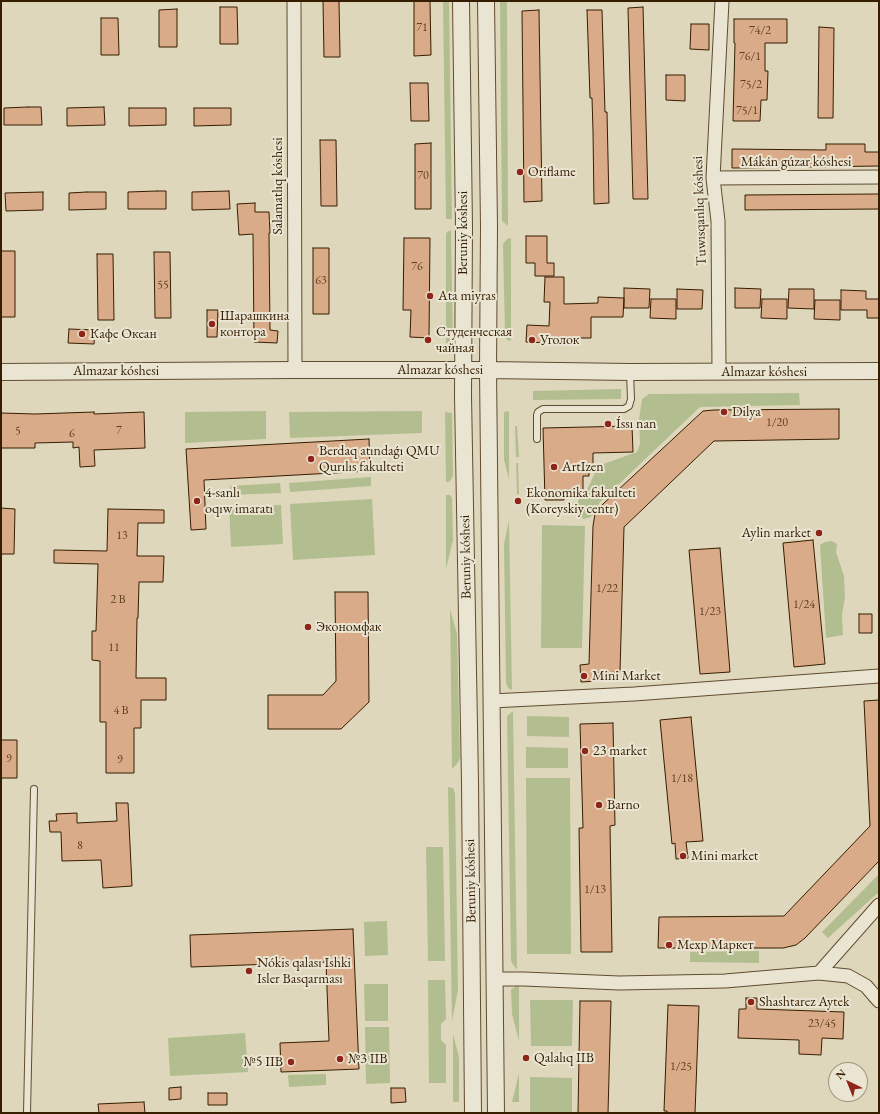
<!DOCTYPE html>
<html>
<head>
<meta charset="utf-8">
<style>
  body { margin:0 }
  #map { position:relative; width:880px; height:1114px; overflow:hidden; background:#dfd7bb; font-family:"EB Garamond",serif }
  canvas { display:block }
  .frame { position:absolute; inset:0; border:2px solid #351d00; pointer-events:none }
  .north { position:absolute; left:828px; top:1062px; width:40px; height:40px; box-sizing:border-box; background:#eae5d3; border:1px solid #a2957f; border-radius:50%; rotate:317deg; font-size:11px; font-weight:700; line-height:16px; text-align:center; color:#351d00 }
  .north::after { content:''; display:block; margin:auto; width:14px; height:18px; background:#8f2418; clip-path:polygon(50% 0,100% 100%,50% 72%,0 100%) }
</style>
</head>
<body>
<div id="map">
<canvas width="880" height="1114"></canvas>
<div class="frame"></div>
<div class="north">N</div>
</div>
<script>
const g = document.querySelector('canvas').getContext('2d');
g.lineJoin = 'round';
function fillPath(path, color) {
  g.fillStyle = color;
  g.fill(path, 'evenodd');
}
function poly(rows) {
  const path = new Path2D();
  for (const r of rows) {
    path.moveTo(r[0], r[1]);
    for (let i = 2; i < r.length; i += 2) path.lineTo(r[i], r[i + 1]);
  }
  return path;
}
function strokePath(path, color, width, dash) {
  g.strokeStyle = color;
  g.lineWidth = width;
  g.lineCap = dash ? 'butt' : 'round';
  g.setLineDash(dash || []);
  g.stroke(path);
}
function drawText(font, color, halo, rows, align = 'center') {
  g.font = font + ' "EB Garamond",serif';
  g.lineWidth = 4;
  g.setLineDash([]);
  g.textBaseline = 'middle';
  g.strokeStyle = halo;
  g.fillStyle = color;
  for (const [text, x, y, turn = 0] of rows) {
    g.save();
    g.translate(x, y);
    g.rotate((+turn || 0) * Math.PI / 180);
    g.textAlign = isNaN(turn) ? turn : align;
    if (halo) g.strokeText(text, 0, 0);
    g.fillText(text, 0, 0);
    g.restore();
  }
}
fillPath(poly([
  [443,1,449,1,452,219,446,219],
  [500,1,507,1,508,226,502,221],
  [451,230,453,343,446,343,446,233],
  [511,238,511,341,507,340,505,336,503,244,507,239],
  [621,389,621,399,533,400,533,391],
  [799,393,800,405,700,407,600,502,591,517,584,519,573,513,579,499,586,492,598,466,637,452,640,444,639,419,642,399,649,394],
  [266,411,266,439,185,443,185,412],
  [422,411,422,433,290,438,289,412],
  [509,411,509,479,504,460,504,412],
  [445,412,452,413,453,476,449,482,446,482],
  [515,426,517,426,519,457,516,457],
  [516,463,518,463,519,494,517,494],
  [371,477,371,486,290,492,289,483],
  [280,483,281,493,230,495,230,486],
  [446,495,450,495,452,498,453,540,446,569],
  [372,499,375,555,293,560,290,504],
  [281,505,283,544,231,547,229,507],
  [509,520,512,690,508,688,506,683,504,544],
  [542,525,585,526,582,648,541,648],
  [832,541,837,544,836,552,844,576,845,597,842,615,843,635,826,638,820,545,825,542],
  [450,609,457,634,460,758,457,764,452,769],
  [513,711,517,970,514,966,511,961,507,716],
  [527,716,569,717,569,737,527,736],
  [526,747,568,748,568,768,526,768],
  [526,778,570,778,571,954,527,954],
  [448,787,453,788,455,793,458,990,452,1021],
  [426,847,443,847,445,961,428,961],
  [879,874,879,892,828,938,822,932],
  [387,921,388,955,365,956,364,922],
  [759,951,759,963,690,962,690,952],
  [428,980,445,980,446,1019,441,1024,441,1040,446,1045,446,1083,429,1083],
  [519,983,519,1041,512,1014,511,990],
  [364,984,388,984,388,1021,365,1021],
  [530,1000,573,1000,572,1046,531,1046],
  [365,1027,389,1027,390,1083,366,1084],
  [245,1033,248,1072,170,1076,168,1038],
  [453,1034,459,1057,459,1102,453,1102],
  [519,1073,519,1102,512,1102],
  [326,1074,326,1085,289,1087,288,1075],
  [530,1077,572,1078,572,1113,530,1113]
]), '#b2be90');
const building = poly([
  [323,1,339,1,340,57,324,57,323,1],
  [414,1,430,1,431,55,414,56,414,1],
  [220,7,237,7,238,44,220,44,220,7],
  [643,7,648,199,633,199,628,8,643,7],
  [177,9,177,47,159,47,159,10,177,9],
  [539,10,542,201,524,202,522,11,539,10],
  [587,10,602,10,605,112,607,112,609,203,594,204,593,131,592,98,590,98,587,10],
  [101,18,118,18,119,55,101,55,101,18],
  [734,19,787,19,787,43,765,43,765,71,768,71,767,100,761,100,760,121,733,121,735,43,734,43,734,19],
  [691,24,709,24,709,50,690,49,691,24],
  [819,27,834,28,833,118,818,118,819,27],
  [666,75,685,75,685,101,666,100,666,75],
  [410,83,428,83,429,121,411,121,410,83],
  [28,107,41,107,42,125,4,125,4,108,28,107],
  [104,107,105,125,67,126,67,108,104,107],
  [129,108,166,108,166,125,129,126,129,108],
  [194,108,231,108,231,125,194,126,194,108],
  [320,140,336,140,337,206,321,206,320,140],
  [431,143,431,209,415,209,415,144,431,143],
  [826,144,865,144,865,152,879,152,879,166,732,168,732,149,826,150,826,144],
  [157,191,166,191,166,209,128,209,128,192,157,191],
  [229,191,230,209,192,210,192,192,229,191],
  [43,192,43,210,6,211,5,193,43,192],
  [87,192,106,192,106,209,69,210,69,193,87,192],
  [879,194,879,209,745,210,745,195,879,194],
  [255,203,255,212,269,212,270,233,269,233,270,330,278,331,277,343,254,342,253,234,239,235,237,204,255,203],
  [526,236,547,236,547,263,554,263,554,276,535,276,535,263,526,263,526,236],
  [404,238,430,238,429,338,410,337,411,310,403,310,404,238],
  [313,248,329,248,329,314,313,314,313,248],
  [1,251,15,251,15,317,1,317,1,251],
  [154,252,170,252,171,318,155,318,154,252],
  [97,254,113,254,114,320,98,320,97,254],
  [545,277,564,277,564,304,598,303,598,297,624,298,623,317,591,317,591,338,557,338,557,343,526,342,527,325,549,326,550,302,544,302,545,277],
  [624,288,650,289,649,308,624,308,624,288],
  [735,288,761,289,760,308,735,308,735,288],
  [677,289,703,290,702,309,677,309,677,289],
  [789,289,814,289,814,309,788,308,789,289],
  [841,290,866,291,866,299,879,299,879,318,867,318,867,310,841,310,841,290],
  [651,299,676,299,676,319,650,318,651,299],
  [762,299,787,299,787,319,761,318,762,299],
  [815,300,840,300,840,320,814,319,815,300],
  [207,310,218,310,217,337,207,337,207,310],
  [69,329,95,330,94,344,68,343,69,329],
  [839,409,839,439,714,441,624,527,620,672,597,673,598,681,581,682,580,665,589,664,593,526,595,514,603,504,703,411,714,410,839,409],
  [94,412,94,414,144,412,145,448,94,450,95,466,80,467,79,447,73,448,73,442,35,443,35,448,1,448,1,413,35,414,94,412],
  [632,426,633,452,593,453,593,464,589,464,589,476,583,476,583,490,564,490,564,500,545,500,543,428,632,426],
  [369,439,370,471,204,480,206,529,191,530,186,449,369,439],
  [1,508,15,509,14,554,1,554,1,508],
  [108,509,164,510,164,523,138,523,137,556,164,556,163,582,139,582,138,618,137,618,136,678,166,678,166,700,141,700,141,728,134,728,134,773,106,773,106,722,100,722,100,661,92,660,92,631,96,631,98,564,54,563,54,550,107,551,108,509],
  [813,540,825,664,794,667,783,543,813,540],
  [720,548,730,672,700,674,689,550,720,548],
  [335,592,368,592,369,702,341,729,268,729,268,695,323,695,336,681,335,592],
  [859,614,872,614,872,633,859,633,859,614],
  [879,700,879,861,805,938,796,945,783,948,658,948,659,917,784,916,870,826,864,701,879,700],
  [691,717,703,841,686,842,688,858,676,859,675,843,672,844,660,720,691,717],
  [613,723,615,825,610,826,612,952,581,952,579,828,583,828,580,724,613,723],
  [1,740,17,740,17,778,1,778,1,740],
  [116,803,128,803,132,886,103,888,101,860,62,861,61,832,50,832,49,821,57,821,56,814,77,813,77,823,117,821,116,803],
  [353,929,359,1069,281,1072,280,1043,329,1041,326,962,191,967,190,935,353,929],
  [746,998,757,998,757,1009,844,1012,843,1039,822,1038,821,1055,799,1054,799,1040,738,1038,739,1009,746,1009,746,998],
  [580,1001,611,1001,608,1113,578,1113,580,1001],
  [668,1005,699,1006,695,1113,667,1113,667,1111,664,1111,668,1005],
  [181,1087,181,1099,169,1100,169,1088,181,1087],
  [391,1088,405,1088,406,1102,391,1103,391,1088],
  [208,1093,227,1093,227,1105,208,1105,208,1093],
  [144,1102,145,1113,99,1113,98,1104,144,1102]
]);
fillPath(building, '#daab88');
strokePath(building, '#351d00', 1);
const service = poly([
  [537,439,537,415,538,412,543,409,624,409,629,406,631,399,630,372],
  [27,1113,34,789]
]);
const minor = poly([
  [294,1,295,370],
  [713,178,879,177],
  [719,372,718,221,713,178,722,1],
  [491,701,634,694,879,676],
  [819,973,879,905],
  [494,979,524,979,619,983,725,981,819,973,848,976,866,986,879,1001]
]);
const tertiary = poly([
  [461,1,464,228,463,396,470,782,473,1113],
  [486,1,489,227,488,370,496,1113],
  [1,372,295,370,488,370,630,372,879,371]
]);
strokePath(service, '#604c2f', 8);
strokePath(minor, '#604c2f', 15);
strokePath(tertiary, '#604c2f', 18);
strokePath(service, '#eae5d3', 6);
strokePath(minor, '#eae5d3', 13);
strokePath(tertiary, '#eae5d3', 16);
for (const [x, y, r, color] of [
  [520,172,4,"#8f2418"],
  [430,296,4,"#8f2418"],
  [212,324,4,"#8f2418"],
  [82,334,4,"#8f2418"],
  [428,340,4,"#8f2418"],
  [532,340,4,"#8f2418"],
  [724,412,4,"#8f2418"],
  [608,424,4,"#8f2418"],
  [311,459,4,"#8f2418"],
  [554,467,4,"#8f2418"],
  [197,501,4,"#8f2418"],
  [518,501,4,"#8f2418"],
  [819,533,4,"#8f2418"],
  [308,627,4,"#8f2418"],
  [584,676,4,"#8f2418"],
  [585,751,4,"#8f2418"],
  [599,805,4,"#8f2418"],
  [683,856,4,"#8f2418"],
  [669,945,4,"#8f2418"],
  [249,971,4,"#8f2418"],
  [751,1002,4,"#8f2418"],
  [526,1058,4,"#8f2418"],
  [340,1059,4,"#8f2418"],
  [291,1062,4,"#8f2418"]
]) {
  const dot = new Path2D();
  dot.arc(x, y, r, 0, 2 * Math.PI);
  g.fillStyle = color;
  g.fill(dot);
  strokePath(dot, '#eae5d3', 1.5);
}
drawText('12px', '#5e4022', null, [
  ["71",422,28],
  ["74/2",760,31],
  ["76/1",750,57],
  ["75/2",751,85],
  ["75/1",747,111],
  ["70",423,176],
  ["76",417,267],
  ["63",321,281],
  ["55",163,285],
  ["1/20",777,423],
  ["5",18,431],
  ["7",119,431],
  ["6",72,434],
  ["13",122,536],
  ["1/22",607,589],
  ["2 В",118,600],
  ["1/24",804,605],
  ["1/23",710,612],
  ["11",114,648],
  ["4 В",121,711],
  ["9",9,759],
  ["9",120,760],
  ["1/18",682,779],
  ["8",80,846],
  ["1/13",595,890],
  ["23/45",822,1024],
  ["1/25",681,1067]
]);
drawText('14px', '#351d00', '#eae5d3', [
  ["Mákán gúzar kóshesi",796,162],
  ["Salamatlıq kóshesi",278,186,-90],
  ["Tuwısqanlıq kóshesi",700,211,-92],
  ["Beruniy kóshesi",463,233,-90],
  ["Almazar kóshesi",440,370],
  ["Almazar kóshesi",116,371],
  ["Almazar kóshesi",764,372],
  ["Beruniy kóshesi",466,557,-91],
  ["Beruniy kóshesi",471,881,-91]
]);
drawText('14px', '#351d00', '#eae5d3', [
  ["Oriflame",528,172],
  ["Ata miyras",438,296],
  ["Шарашкина",220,316],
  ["контора",220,332],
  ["Студенческая",436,332],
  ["чайная",436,348],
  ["Кафе Океан",90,334],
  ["Уголок",540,340],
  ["Dilya",732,412],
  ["Íssı nan",616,424],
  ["Berdaq atındaǵı QMU",319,451],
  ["Qurılıs fakulteti",319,467],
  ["ArtIzen",562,467],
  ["4-sanlı",205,493],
  ["oqıw imaratı",205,509],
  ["Ekonomika fakulteti",526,493],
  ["(Koreyskiy centr)",526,509],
  ["Aylin market",811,533,"right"],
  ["Экономфак",316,627],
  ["Mini Market",592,676],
  ["23 market",593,751],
  ["Barno",607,805],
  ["Mini market",691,856],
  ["Мехр Маркет",677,945],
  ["Nókis qalası Ishki",257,963],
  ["Isler Basqarması",257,979],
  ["Shashtarez Aytek",759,1002],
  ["Qalalıq IIB",534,1058],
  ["№3 IIB",348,1059],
  ["№5 IIB",283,1062,"right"]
], 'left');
</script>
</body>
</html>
